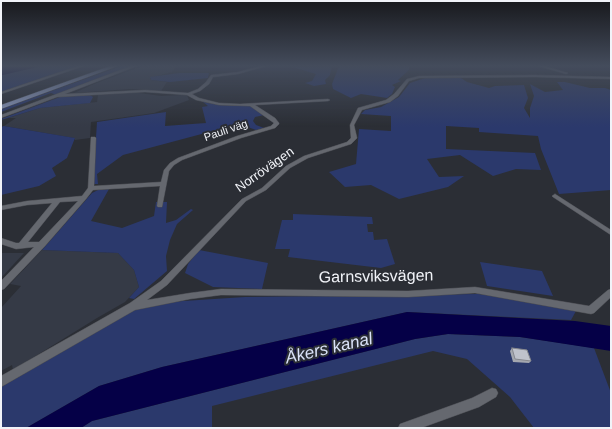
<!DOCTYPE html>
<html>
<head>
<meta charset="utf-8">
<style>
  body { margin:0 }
  #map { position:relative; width:612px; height:429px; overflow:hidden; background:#2b2e35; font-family:Arial,sans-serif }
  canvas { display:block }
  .frame { position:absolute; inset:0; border:2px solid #f1f3f8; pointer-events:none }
</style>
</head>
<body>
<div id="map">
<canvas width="612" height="429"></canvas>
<div class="frame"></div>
</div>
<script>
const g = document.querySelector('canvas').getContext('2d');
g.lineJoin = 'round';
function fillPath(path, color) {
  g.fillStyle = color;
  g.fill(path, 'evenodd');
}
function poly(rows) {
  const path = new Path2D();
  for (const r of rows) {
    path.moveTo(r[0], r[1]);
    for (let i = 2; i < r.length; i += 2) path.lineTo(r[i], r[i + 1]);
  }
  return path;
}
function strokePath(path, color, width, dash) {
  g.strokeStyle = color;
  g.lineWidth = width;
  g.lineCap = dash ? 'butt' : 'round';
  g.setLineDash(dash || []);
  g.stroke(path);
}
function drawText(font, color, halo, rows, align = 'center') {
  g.font = font + ' Arial,sans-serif';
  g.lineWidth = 4;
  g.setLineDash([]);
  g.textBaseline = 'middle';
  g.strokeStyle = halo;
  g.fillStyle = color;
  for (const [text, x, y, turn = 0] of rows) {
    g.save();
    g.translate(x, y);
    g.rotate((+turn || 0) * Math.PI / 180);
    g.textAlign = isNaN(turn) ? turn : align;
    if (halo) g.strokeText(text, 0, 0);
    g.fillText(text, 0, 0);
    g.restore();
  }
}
fillPath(poly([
  [142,66,176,66,172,72,150,78,151,80,167,82,161,91,130,89,74,93,94,84],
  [132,92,161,96,182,95,187,95,189,100,154,113,91,122,90,138,75,140,74,138,4,126,16,118,8,118,40,108,97,102,98,95],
  [42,250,118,253,134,270,139,287,125,302,97,318,13,370,12,365,1,371,1,308,21,286,10,284],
  [1,253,24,253,1,278]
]), '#353a46');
fillPath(poly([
  [1,66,80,66,1,92],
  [121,66,133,66,56,95,51,93,1,112,1,109],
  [332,66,330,75,325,80,326,84,314,86,305,83,312,81,316,74,292,67],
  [339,66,409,66,409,70,398,80,401,81,392,85,395,87,392,94,387,98,361,94,351,98,333,89,332,84],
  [179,73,209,73,208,78,170,82,151,80,150,77],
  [425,78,461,78,467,82,489,88,495,86,524,85,528,98,524,108,530,118,530,108,534,96,530,84,545,92,563,90,557,82,565,82,590,88,605,88,611,90,611,190,559,194,541,149,538,136,479,132,479,128,446,126,446,149,535,153,541,170,516,169,493,176,460,155,427,159,439,177,464,176,448,187,399,199,371,185,345,187,329,172,356,164,359,129,391,131,391,116,361,114,365,110,381,107,399,97,410,83],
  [90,95,93,97,90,103,40,108,1,120,1,119,60,97],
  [202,101,219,104,249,105,264,115,255,117,253,121,256,125,264,128,256,130,239,124,123,155,97,174,98,184,93,184,97,122,166,112,165,126,206,123,202,107,208,106],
  [4,126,75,138,67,158,52,168,56,176,39,186,1,195,1,127],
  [109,189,91,221,122,228,154,216,156,202,167,202,166,223,176,220,191,209,193,210,177,224,170,240,166,256,167,271,134,299,129,298,139,287,134,270,118,253,42,250,92,193,98,190],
  [293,214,372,217,373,224,367,224,368,232,373,232,374,240,387,239,395,264,381,268,288,257,290,249,275,249,282,220,293,220],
  [199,250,268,263,262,289,213,287,185,273,188,264],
  [480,262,542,271,553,296,487,286],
  [479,294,527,301,576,311,571,320,407,312,162,367,99,386,26,428,1,428,1,387,134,310,168,302,245,297],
  [448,334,520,337,594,348,611,393,611,428,534,428,510,397,467,359,433,351,212,406,212,428,81,428,92,421,415,339]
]), '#2b396c');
fillPath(poly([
  [1,66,42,66,3,75,1,75],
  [407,312,575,321,611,326,611,351,520,337,448,334,415,339,92,421,81,428,26,428,99,386,162,367]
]), '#050047');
const minor = poly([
  [78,66,84,66,1,94,1,92,78,66],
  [131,66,137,66,65,94,145,90,188,93,198,89,206,82,211,75,238,72,260,66,267,66,238,74,213,77,209,84,200,91,192,94,199,98,219,103,240,104,328,99,330,100,328,101,255,105,275,118,279,123,279,124,275,128,241,138,182,160,174,165,169,171,162,207,158,207,157,206,160,186,93,190,86,199,45,246,4,289,1,290,1,281,34,247,16,249,1,244,1,238,16,243,19,243,52,203,27,205,1,210,1,206,27,201,82,196,88,188,91,137,95,137,96,138,94,186,161,182,164,170,170,163,178,158,237,136,271,126,274,123,250,106,219,105,196,100,187,95,145,92,57,97,1,118,1,115,131,66],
  [78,201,39,242,28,242,60,202,78,201],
  [538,66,545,66,568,73,566,74,538,66],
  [535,75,611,77,611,79,535,77,419,78,409,81,398,96,390,102,362,110,354,125,357,138,351,144,308,158,290,168,266,190,246,201,167,285,147,300,190,293,221,289,408,291,475,287,589,306,608,290,611,289,611,297,594,313,591,314,475,293,408,297,221,295,190,299,135,310,1,387,1,376,130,303,161,281,242,199,262,188,286,166,304,156,347,142,351,138,350,125,358,108,386,100,394,94,407,79,419,76,535,75],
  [555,194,611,230,611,235,553,197,552,196,555,194],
  [492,388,496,389,498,393,496,397,479,407,421,428,398,428,400,424,472,398,492,388]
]);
const major = poly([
  [110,66,118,66,1,109,1,105,110,66]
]);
strokePath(minor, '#494b51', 1);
strokePath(major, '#494b51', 1);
fillPath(minor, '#65686f');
fillPath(major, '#8b98bc');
fillPath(poly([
  [512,348,531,361,529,363,513,362,510,351]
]), '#a4a7af');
const building = poly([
  [512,348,527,350,531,361,515,359,512,348]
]);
fillPath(building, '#bfc2cb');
strokePath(building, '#86888e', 1);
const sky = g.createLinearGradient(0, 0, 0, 127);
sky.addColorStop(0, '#18191d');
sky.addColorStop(0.52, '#444c5c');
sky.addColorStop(1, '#444c5c00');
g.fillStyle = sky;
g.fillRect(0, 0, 612, 127);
drawText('11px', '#f1f3f8', '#2b2e35', [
  ["Pauli väg",226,131,-19]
]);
drawText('13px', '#f1f3f8', '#2b2e35', [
  ["Norrövägen",265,170,-35]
]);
drawText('16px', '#f1f3f8', '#2b2e35', [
  ["Garnsviksvägen",376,277,-1]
]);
drawText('italic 17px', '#dae2f8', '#2b2e35', [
  ["Åkers kanal",329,349,-13]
]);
</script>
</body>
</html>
